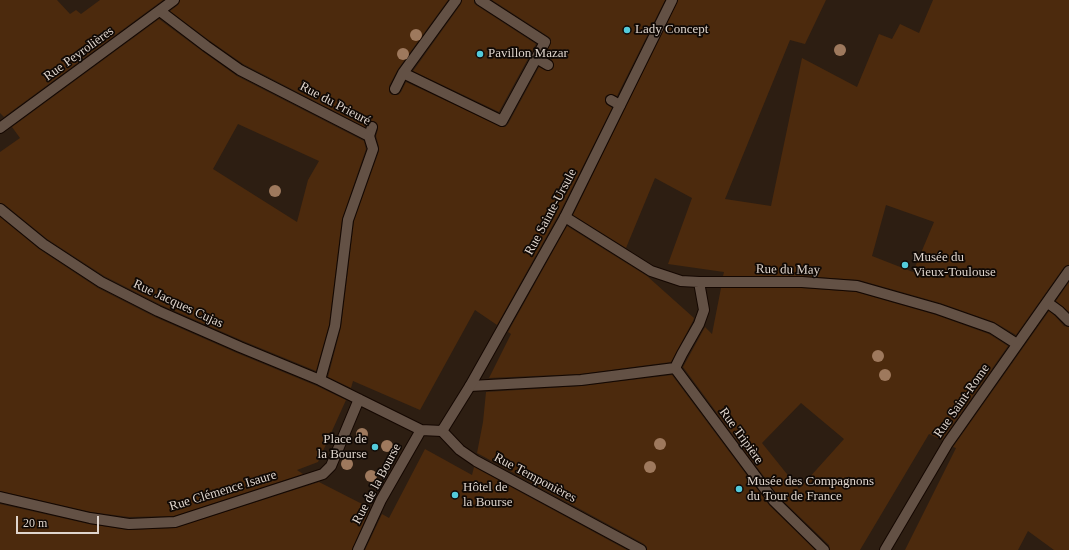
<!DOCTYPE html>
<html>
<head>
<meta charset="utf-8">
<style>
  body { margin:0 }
  #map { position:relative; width:1069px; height:550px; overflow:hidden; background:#2d1e12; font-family:Georgia,serif }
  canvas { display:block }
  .scale { position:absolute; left:16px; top:516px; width:83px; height:18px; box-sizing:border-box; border:2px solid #dfd5cd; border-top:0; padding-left:5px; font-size:12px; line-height:14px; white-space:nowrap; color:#dfd5cd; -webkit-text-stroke:3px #100905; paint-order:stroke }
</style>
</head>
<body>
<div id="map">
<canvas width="1069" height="550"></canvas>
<div class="scale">20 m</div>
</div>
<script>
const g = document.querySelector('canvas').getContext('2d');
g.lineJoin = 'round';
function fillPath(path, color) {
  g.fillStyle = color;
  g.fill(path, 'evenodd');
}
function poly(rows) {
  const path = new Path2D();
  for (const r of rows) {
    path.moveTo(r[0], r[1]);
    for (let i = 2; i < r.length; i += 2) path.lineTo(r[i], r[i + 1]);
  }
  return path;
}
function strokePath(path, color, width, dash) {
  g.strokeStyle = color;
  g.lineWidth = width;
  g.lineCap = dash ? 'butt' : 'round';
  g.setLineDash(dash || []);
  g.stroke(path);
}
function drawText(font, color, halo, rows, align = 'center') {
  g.font = font + ' Georgia,serif';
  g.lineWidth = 3.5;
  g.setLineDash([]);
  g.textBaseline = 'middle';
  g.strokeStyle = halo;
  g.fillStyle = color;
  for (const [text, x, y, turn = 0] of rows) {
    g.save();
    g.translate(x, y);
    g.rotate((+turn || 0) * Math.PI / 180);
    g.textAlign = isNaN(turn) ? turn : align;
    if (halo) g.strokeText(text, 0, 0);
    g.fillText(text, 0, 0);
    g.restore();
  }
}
fillPath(poly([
  [0,0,57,0,70,14,76,10,81,14,100,0,163,0,4,117,0,113],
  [180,0,448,0,398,69,389,86,389,92,392,95,398,95,401,92,406,82,502,127,505,127,508,124,539,67,548,71,553,69,554,65,552,60,545,56,551,42,551,39,549,37,492,0,665,0,617,96,611,94,607,95,605,97,605,100,606,104,612,108,559,214,497,325,475,310,420,410,353,381,351,388,328,377,341,327,354,221,379,151,379,147,376,136,378,129,377,123,374,121,370,121,367,122,365,127,243,64,210,41,170,11,178,5],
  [462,0,474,0,474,3,476,5,536,44,499,112,413,71,461,4],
  [678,0,826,0,805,44,790,40,725,199,771,206,802,58,857,87,879,34,892,39,900,24,919,33,933,0,1069,0,1069,265,1064,267,1016,335,994,322,940,303,859,280,802,276,723,276,724,272,668,264,692,198,655,178,626,248,573,215],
  [886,205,934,222,913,272,872,256],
  [159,19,202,51,237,76,364,141,366,149,342,219,329,325,316,371,243,341,161,305,104,276,47,239,4,204,0,203,0,152,20,138,12,127],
  [238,124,319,161,308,180,297,222,213,169],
  [0,217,39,249,98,288,155,317,237,353,317,386,346,400,318,462,297,470,303,474,174,516,129,517,91,512,0,491],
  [567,226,647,276,694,318,693,321,671,362,580,374,489,378,511,334,508,332],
  [1069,282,1069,312,1056,301],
  [721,288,802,288,856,292,936,315,989,334,1008,346,942,440,929,434,860,550,830,550,829,545,779,497,683,367,705,327,712,334],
  [801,403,844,439,799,489,762,443],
  [1049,311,1055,316,1064,326,1069,327,1069,550,1054,550,1028,531,1018,550,905,550,956,448,953,447],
  [672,375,769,505,815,550,647,550,647,547,644,544,477,453,483,422,486,392,581,386],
  [425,449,472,475,474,467,627,550,365,550,382,514,389,518],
  [319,482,370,508,352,550,0,550,0,504,89,524,128,530,175,528]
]), '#4c2a0d');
const service = poly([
  [536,58,548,65],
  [403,73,502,121,545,42,480,0],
  [395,89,403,73,456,0],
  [611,100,620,105],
  [369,136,372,127]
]);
const pedestrian = poly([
  [565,217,651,271,681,281,699,282,802,282,857,286,938,309,992,328,1017,344],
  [1048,303,1059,311,1069,321],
  [675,368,774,501,824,550],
  [675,368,682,354,699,324,704,310,699,282],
  [470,386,581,380,675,368],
  [442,431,460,450,476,461,641,550],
  [885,550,948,443,1069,271]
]);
const minor = poly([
  [160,11,206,46,240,70,369,136,373,149,348,220,335,326,320,380],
  [0,128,174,0],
  [0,209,43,244,101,282,158,311,240,347,320,380,421,430,442,431,470,386,565,217,672,0],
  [0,497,90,518,129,524,175,522,323,474,331,466,359,399],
  [358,550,381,500,421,430]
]);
strokePath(service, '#140701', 12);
strokePath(pedestrian, '#140701', 12);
strokePath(minor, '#140701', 12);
strokePath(service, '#635145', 10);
strokePath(pedestrian, '#635145', 10);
strokePath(minor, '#635145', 10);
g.fillStyle = '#9e795d';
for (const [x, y] of [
  [416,35],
  [840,50],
  [403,54],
  [275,191],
  [878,356],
  [885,375],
  [362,434],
  [660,444],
  [387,446],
  [347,464],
  [650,467],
  [371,476]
]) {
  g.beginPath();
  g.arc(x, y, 6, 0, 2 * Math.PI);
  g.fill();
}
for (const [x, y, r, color] of [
  [627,30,4,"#53cbdb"],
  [480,54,4,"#53cbdb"],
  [905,265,4,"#53cbdb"],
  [375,447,4,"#53cbdb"],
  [739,489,4,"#53cbdb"],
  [455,495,4,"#53cbdb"]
]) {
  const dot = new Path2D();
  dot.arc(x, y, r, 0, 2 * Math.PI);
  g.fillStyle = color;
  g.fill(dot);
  strokePath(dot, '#100905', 1.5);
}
drawText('13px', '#dfd5cd', '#100905', [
  ["Lady Concept",635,30],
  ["Pavillon Mazar",488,54],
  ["Musée du",913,258],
  ["Vieux-Toulouse",913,273],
  ["Place de",367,440,"right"],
  ["la Bourse",367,455,"right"],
  ["Musée des Compagnons",747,482],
  ["du Tour de France",747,497],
  ["Hôtel de",463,488],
  ["la Bourse",463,503]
], 'left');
drawText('13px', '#dfd5cd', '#100905', [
  ["Rue Peyrolières",79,54,-36],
  ["Rue du Prieuré",335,104,28],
  ["Rue Sainte-Ursule",551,212,-62],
  ["Rue du May",788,270,1],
  ["Rue Jacques Cujas",178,304,25],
  ["Rue Saint-Rome",962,401,-55],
  ["Rue Tripière",741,436,54],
  ["Rue Temponières",535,478,28],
  ["Rue de la Bourse",377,484,-62],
  ["Rue Clémence Isaure",223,491,-17]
]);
</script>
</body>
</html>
